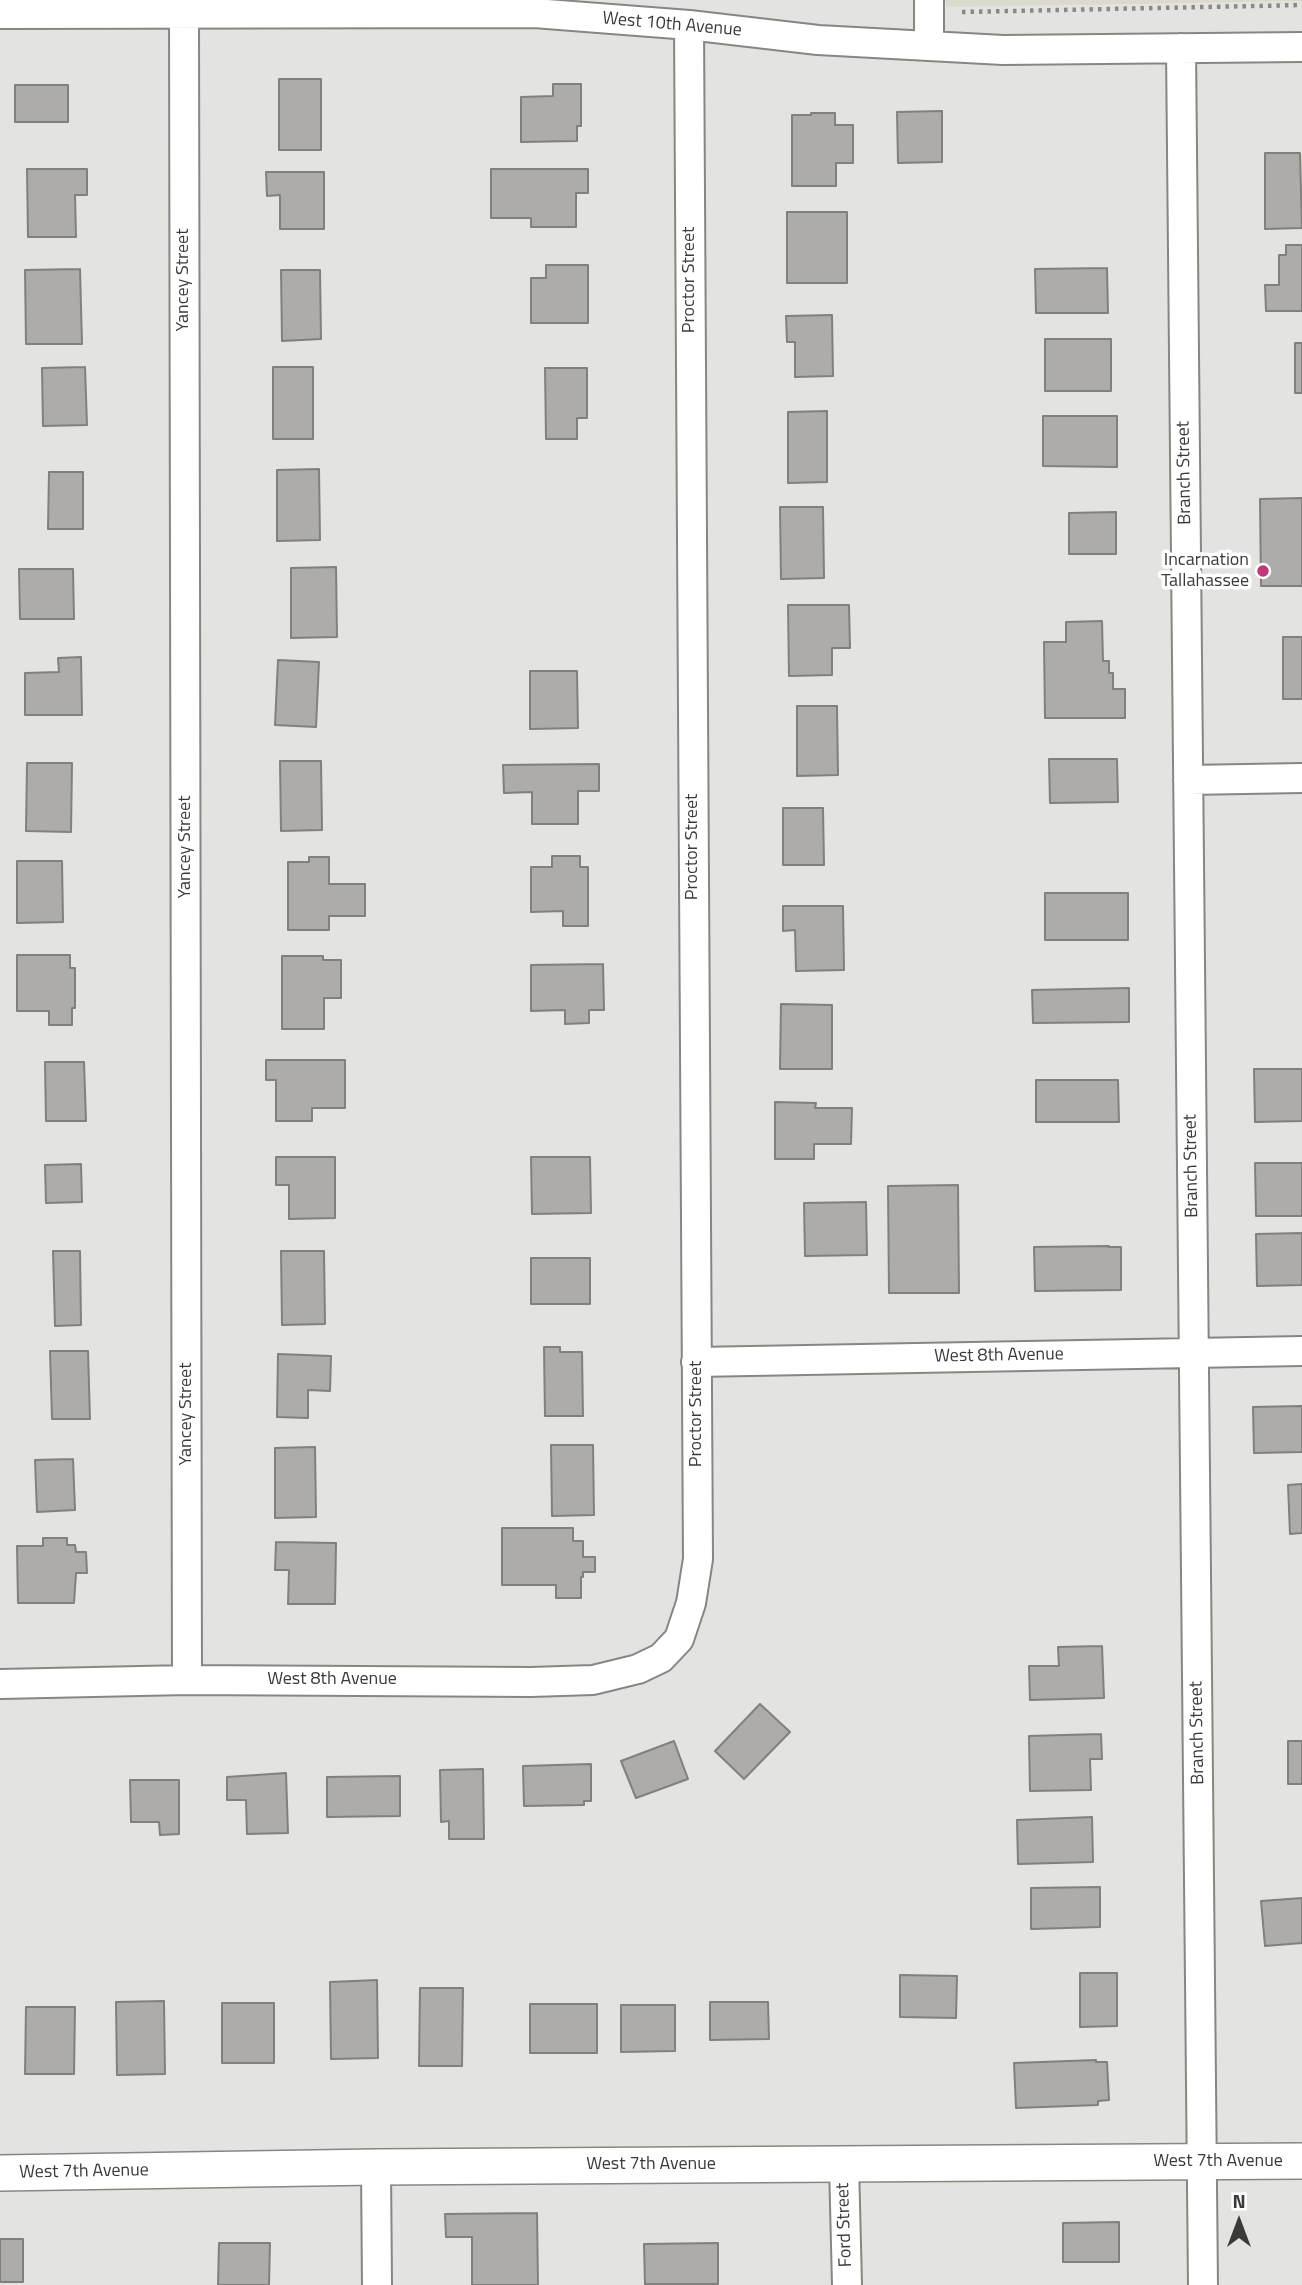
<!DOCTYPE html>
<html>
<head>
<meta charset="utf-8">
<style>
  body { margin:0 }
  #map { position:relative; width:1302px; height:2285px; overflow:hidden; background:#e3e3df; font-family:"Titillium Web",sans-serif }
  canvas { display:block }
  .north { position:absolute; left:1204px; top:2187px; width:70px; height:70px; -webkit-text-stroke:5px #fff; paint-order:stroke; rotate:0deg; font-size:19px; font-weight:700; line-height:28px; text-align:center; color:#3a3a38 }
  .north::after { content:''; display:block; margin:auto; width:24px; height:32px; background:#3a3a38; clip-path:polygon(50% 0,100% 100%,50% 72%,0 100%) }
</style>
</head>
<body>
<div id="map">
<canvas width="1302" height="2285"></canvas>
<div class="north">N</div>
</div>
<script>
const g = document.querySelector('canvas').getContext('2d');
g.lineJoin = 'round';
function fillPath(path, color) {
  g.fillStyle = color;
  g.fill(path, 'evenodd');
}
function poly(rows) {
  const path = new Path2D();
  for (const r of rows) {
    path.moveTo(r[0], r[1]);
    for (let i = 2; i < r.length; i += 2) path.lineTo(r[i], r[i + 1]);
  }
  return path;
}
function strokePath(path, color, width, dash) {
  g.strokeStyle = color;
  g.lineWidth = width;
  g.lineCap = dash ? 'butt' : 'round';
  g.setLineDash(dash || []);
  g.stroke(path);
}
function drawText(font, color, halo, rows, align = 'center') {
  g.font = font + ' "Titillium Web",sans-serif';
  g.lineWidth = 7;
  g.setLineDash([]);
  g.textBaseline = 'middle';
  g.strokeStyle = halo;
  g.fillStyle = color;
  for (const [text, x, y, turn = 0] of rows) {
    g.save();
    g.translate(x, y);
    g.rotate((+turn || 0) * Math.PI / 180);
    g.textAlign = isNaN(turn) ? turn : align;
    if (halo) g.strokeText(text, 0, 0);
    g.fillText(text, 0, 0);
    g.restore();
  }
}
fillPath(poly([
  [945,0,1302,0,1302,1,947,7]
]), '#dcd9ce');
const building = poly([
  [279,79,321,79,321,150,279,150,279,79],
  [553,84,581,84,581,126,577,126,577,141,521,142,521,97,553,96,553,84],
  [15,85,68,85,68,122,15,122,15,85],
  [942,111,942,162,898,163,897,112,942,111],
  [811,113,835,113,835,125,853,125,853,163,836,163,836,186,792,186,792,115,811,115,811,113],
  [1265,153,1300,153,1302,228,1265,229,1265,153],
  [27,169,87,169,87,195,75,195,76,237,28,237,27,169],
  [491,169,588,169,588,193,576,193,576,227,531,227,531,218,491,218,491,169],
  [266,172,324,172,324,229,280,229,280,195,267,196,266,172],
  [787,212,847,212,847,283,787,283,787,212],
  [1286,245,1302,245,1302,311,1266,311,1265,285,1279,285,1279,255,1286,255,1286,245],
  [546,265,588,265,588,323,531,323,531,278,546,278,546,265],
  [1107,268,1108,313,1036,313,1035,269,1107,268],
  [80,269,82,344,26,344,25,270,80,269],
  [281,270,320,270,321,339,282,341,281,270],
  [832,315,833,376,795,377,795,342,787,342,786,316,832,315],
  [1045,339,1111,339,1111,391,1045,391,1045,339],
  [1295,343,1302,343,1302,393,1295,393,1295,343],
  [85,367,87,425,43,426,42,368,85,367],
  [273,367,313,367,313,439,273,439,273,367],
  [545,368,587,368,587,418,577,418,577,439,546,439,545,368],
  [827,411,827,482,788,483,788,412,827,411],
  [1043,416,1117,416,1117,467,1043,466,1043,416],
  [319,469,320,540,277,541,277,470,319,469],
  [49,472,83,472,83,529,48,529,49,472],
  [1302,498,1302,586,1261,586,1260,499,1302,498],
  [780,507,823,507,824,578,781,579,780,507],
  [1116,512,1116,554,1069,554,1069,513,1116,512],
  [336,567,337,637,291,638,291,568,336,567],
  [19,569,73,569,74,619,20,619,19,569],
  [788,605,849,605,850,648,832,648,832,675,789,676,788,605],
  [1102,621,1103,661,1109,661,1109,673,1113,673,1113,689,1125,689,1125,718,1045,718,1044,642,1066,642,1066,622,1102,621],
  [1283,637,1302,637,1302,699,1283,699,1283,637],
  [81,657,82,715,25,715,25,673,59,672,58,658,81,657],
  [278,660,319,662,316,727,275,725,278,660],
  [530,671,577,671,578,728,530,729,530,671],
  [797,706,837,706,838,775,797,776,797,706],
  [1049,759,1117,759,1118,802,1050,803,1049,759],
  [280,761,321,761,322,830,281,831,280,761],
  [27,763,72,763,71,832,26,831,27,763],
  [599,764,599,791,578,791,578,824,532,824,532,792,504,793,503,765,599,764],
  [783,808,823,808,824,865,783,865,783,808],
  [552,856,580,856,580,867,588,867,588,926,563,926,563,911,531,912,531,867,552,867,552,856],
  [309,857,329,857,329,884,365,884,365,916,329,916,329,930,288,930,288,862,309,862,309,857],
  [17,861,62,861,63,922,17,923,17,861],
  [1045,893,1128,893,1128,940,1045,940,1045,893],
  [783,906,843,906,844,970,796,971,795,930,783,931,783,906],
  [17,955,70,955,70,968,75,968,75,1008,72,1008,72,1025,49,1025,49,1011,17,1011,17,955],
  [282,956,323,956,323,960,341,960,341,998,324,998,324,1029,282,1029,282,956],
  [603,964,604,1010,589,1010,589,1023,565,1024,565,1010,531,1011,531,965,603,964],
  [1129,988,1129,1022,1033,1023,1032,990,1129,988],
  [781,1004,832,1005,832,1069,780,1069,781,1004],
  [266,1060,345,1060,345,1108,312,1108,312,1121,276,1121,276,1080,266,1080,266,1060],
  [45,1062,84,1062,86,1121,46,1121,45,1062],
  [1254,1069,1302,1069,1302,1121,1255,1122,1254,1069],
  [1036,1080,1118,1080,1119,1122,1036,1122,1036,1080],
  [775,1102,816,1103,815,1108,852,1108,851,1144,814,1144,814,1159,775,1159,775,1102],
  [276,1157,335,1157,335,1218,289,1219,289,1185,276,1185,276,1157],
  [531,1157,590,1157,591,1213,532,1214,531,1157],
  [1255,1163,1302,1163,1302,1216,1256,1216,1255,1163],
  [81,1164,82,1202,46,1203,45,1165,81,1164],
  [958,1185,959,1293,889,1293,888,1186,958,1185],
  [866,1202,867,1255,805,1256,804,1203,866,1202],
  [1302,1233,1302,1285,1257,1286,1256,1234,1302,1233],
  [1109,1246,1109,1247,1121,1247,1121,1290,1035,1291,1034,1247,1109,1246],
  [53,1251,80,1251,81,1325,55,1326,53,1251],
  [281,1251,324,1251,325,1324,282,1325,281,1251],
  [531,1258,590,1258,590,1304,531,1304,531,1258],
  [544,1347,560,1347,560,1352,582,1352,583,1416,545,1416,544,1347],
  [50,1351,88,1351,90,1419,52,1419,50,1351],
  [278,1354,331,1356,330,1391,308,1390,308,1418,277,1417,278,1354],
  [1302,1406,1302,1452,1254,1453,1253,1407,1302,1406],
  [551,1445,593,1445,594,1515,552,1516,551,1445],
  [315,1447,316,1517,275,1518,275,1448,315,1447],
  [73,1459,75,1510,37,1512,35,1460,73,1459],
  [1302,1484,1302,1533,1290,1534,1288,1485,1302,1484],
  [502,1528,573,1528,573,1541,583,1541,583,1557,595,1557,595,1572,583,1572,583,1577,581,1577,581,1598,556,1598,556,1585,502,1585,502,1528],
  [43,1538,67,1538,67,1545,75,1545,76,1552,86,1552,87,1573,76,1573,74,1603,18,1603,17,1546,43,1546,43,1538],
  [276,1542,336,1543,335,1604,288,1604,289,1570,275,1570,276,1542],
  [1102,1646,1104,1698,1030,1700,1029,1666,1059,1666,1058,1647,1102,1646],
  [760,1704,790,1732,744,1779,715,1751,760,1704],
  [1101,1734,1102,1759,1090,1759,1091,1790,1030,1791,1029,1736,1101,1734],
  [674,1741,688,1779,636,1798,621,1761,674,1741],
  [1288,1741,1302,1741,1302,1784,1288,1784,1288,1741],
  [591,1764,591,1801,584,1801,584,1805,524,1806,523,1766,591,1764],
  [483,1769,484,1839,449,1839,449,1821,441,1822,440,1770,483,1769],
  [286,1773,288,1833,247,1834,246,1800,227,1800,227,1777,286,1773],
  [400,1776,400,1816,327,1817,327,1777,400,1776],
  [130,1780,179,1780,179,1834,160,1835,159,1822,131,1822,130,1780],
  [1092,1817,1093,1862,1018,1864,1017,1820,1092,1817],
  [1100,1887,1100,1927,1031,1929,1031,1888,1100,1887],
  [1302,1898,1302,1943,1265,1946,1261,1901,1302,1898],
  [1080,1973,1117,1973,1117,2026,1080,2027,1080,1973],
  [900,1975,957,1976,956,2018,900,2017,900,1975],
  [377,1980,378,2058,331,2059,330,1982,377,1980],
  [420,1988,463,1988,462,2066,419,2066,420,1988],
  [164,2001,165,2074,117,2075,116,2002,164,2001],
  [710,2002,768,2002,769,2039,710,2040,710,2002],
  [222,2003,274,2003,274,2063,222,2063,222,2003],
  [530,2004,597,2004,597,2053,530,2053,530,2004],
  [621,2005,675,2005,675,2051,621,2052,621,2005],
  [26,2007,75,2007,74,2074,25,2074,26,2007],
  [1096,2060,1096,2062,1107,2062,1109,2100,1098,2101,1098,2105,1016,2108,1014,2063,1096,2060],
  [537,2213,538,2285,472,2285,472,2237,446,2237,445,2214,537,2213],
  [1119,2222,1119,2262,1063,2262,1063,2223,1119,2222],
  [0,2239,23,2239,23,2282,0,2282,0,2239],
  [219,2243,270,2243,269,2285,218,2285,219,2243],
  [718,2243,718,2284,645,2284,644,2244,718,2243]
]);
fillPath(building, '#aeaca9');
strokePath(building, '#82807d', 2);
const minor = poly([
  [0,14,534,13,689,25,818,40,1003,50,1302,47],
  [184,14,187,1680],
  [929,46,929,0],
  [1181,48,1203,2285],
  [1188,780,1302,778],
  [696,1362,1302,1351],
  [0,1684,187,1680,531,1682,593,1680,638,1669,661,1658,679,1639,691,1603,698,1559,689,25],
  [844,2164,847,2285],
  [376,2167,377,2285]
]);
const tertiary = poly([
  [0,2173,376,2167,1302,2161]
]);
strokePath(minor, '#878683', 32);
strokePath(tertiary, '#878683', 38);
strokePath(poly([
  [962,12,1302,5]
]), '#898986', 4.5, [3.5, 5]);
strokePath(minor, '#fff', 28);
strokePath(tertiary, '#fff', 35);
for (const [x, y, r, color] of [
  [1263,571,7,"#bf3877"]
]) {
  const dot = new Path2D();
  dot.arc(x, y, r, 0, 2 * Math.PI);
  g.fillStyle = color;
  g.fill(dot);
  strokePath(dot, '#fff', 2.5);
}
drawText('18px', '#3a3a38', '#fff', [
  ["West 10th Avenue",672,25,5],
  ["Yancey Street",184,280,-90],
  ["Proctor Street",690,280,-90],
  ["Branch Street",1185,473,-91],
  ["Yancey Street",186,847,-90],
  ["Proctor Street",693,847,-90],
  ["Branch Street",1192,1166,-91],
  ["West 8th Avenue",999,1356,-1],
  ["Yancey Street",187,1414,-90],
  ["Proctor Street",697,1414,-90],
  ["West 8th Avenue",332,1680],
  ["Branch Street",1198,1733,-91],
  ["West 7th Avenue",1218,2162],
  ["West 7th Avenue",651,2165],
  ["West 7th Avenue",84,2172,-1],
  ["Ford Street",845,2225,-92]
]);
drawText('18px', '#3a3a38', '#fff', [
  ["Incarnation",1249,561],
  ["Tallahassee",1249,582]
], 'right');
</script>
</body>
</html>
